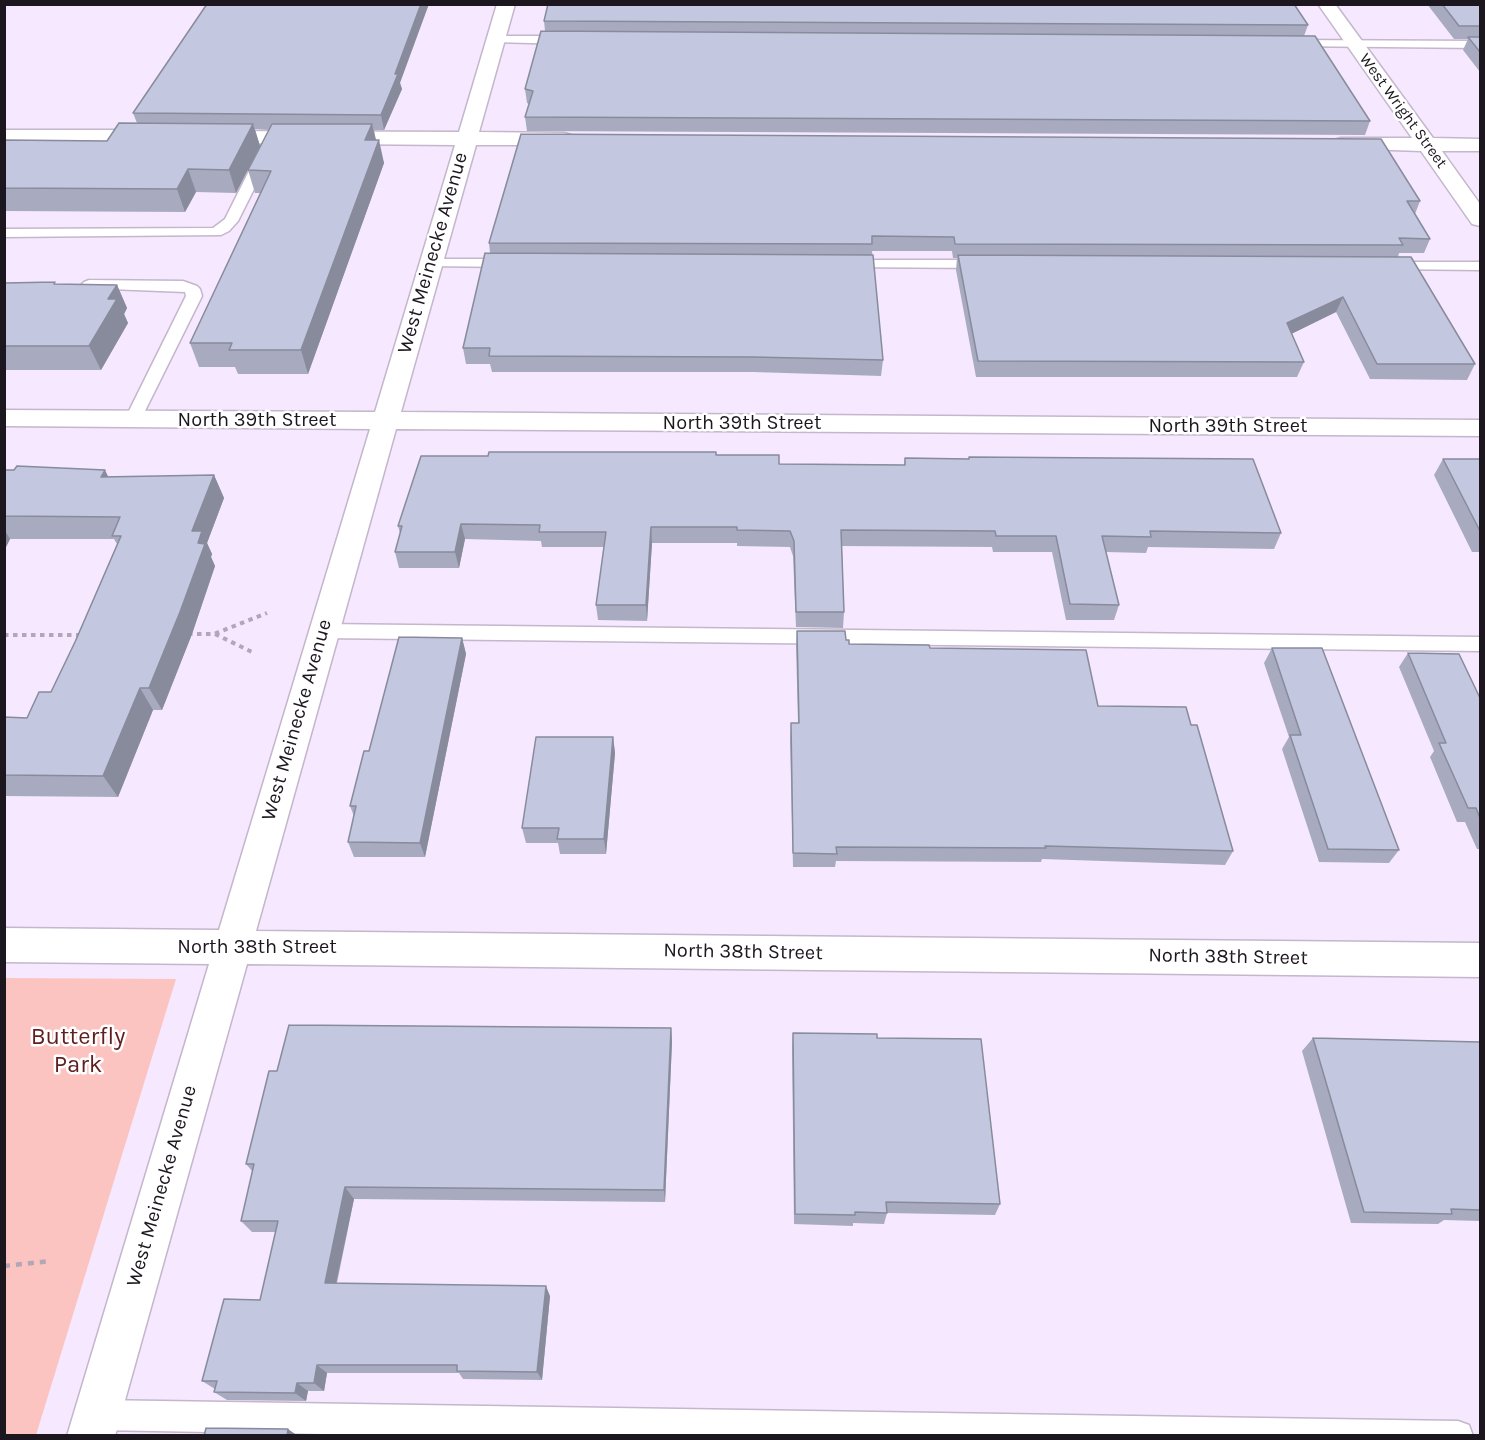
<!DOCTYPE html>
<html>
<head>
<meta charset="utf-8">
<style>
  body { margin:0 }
  #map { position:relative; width:1485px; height:1440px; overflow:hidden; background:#f6e8fe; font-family:Karla,sans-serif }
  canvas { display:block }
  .frame { position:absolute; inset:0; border:6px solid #1c171e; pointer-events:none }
</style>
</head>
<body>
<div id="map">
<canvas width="1485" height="1440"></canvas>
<div class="frame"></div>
</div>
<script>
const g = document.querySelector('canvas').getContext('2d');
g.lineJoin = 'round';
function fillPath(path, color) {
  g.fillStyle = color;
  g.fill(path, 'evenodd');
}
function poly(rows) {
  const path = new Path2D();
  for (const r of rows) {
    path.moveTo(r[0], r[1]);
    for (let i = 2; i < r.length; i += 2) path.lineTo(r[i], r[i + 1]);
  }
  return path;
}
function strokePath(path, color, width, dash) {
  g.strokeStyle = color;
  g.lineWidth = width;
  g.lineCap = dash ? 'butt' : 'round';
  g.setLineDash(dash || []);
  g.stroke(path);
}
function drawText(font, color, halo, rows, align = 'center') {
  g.font = font + ' Karla,sans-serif';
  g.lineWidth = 5;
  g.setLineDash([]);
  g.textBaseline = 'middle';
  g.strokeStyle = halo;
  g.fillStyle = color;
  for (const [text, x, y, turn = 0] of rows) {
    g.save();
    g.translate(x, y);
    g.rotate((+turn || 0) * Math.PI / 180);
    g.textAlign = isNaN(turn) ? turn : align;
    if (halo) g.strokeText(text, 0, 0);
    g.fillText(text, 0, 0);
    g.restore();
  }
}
fillPath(poly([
  [5,978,176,979,36,1435,5,1435]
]), '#fcc4c0');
const lane = poly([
  [496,36,567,36,573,40,567,44,492,42,490,40,496,36],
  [1291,40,1480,41,1480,48,1287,46,1285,44,1291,40],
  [263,153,270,157,238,221,229,231,221,235,4,237,4,229,213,228,225,219,256,157,263,153],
  [430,259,511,259,518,263,511,267,425,266,423,263,430,259],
  [845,260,985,260,992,264,985,268,840,267,838,264,840,261,845,260],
  [1388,262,1480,262,1480,270,1383,269,1381,266,1383,263,1388,262],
  [89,280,183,281,197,286,200,289,202,296,139,423,133,424,127,423,125,419,186,296,185,292,84,288,81,285,84,282,89,280],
  [323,624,1480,637,1480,651,323,638,316,636,313,631,316,626,323,624],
  [96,1400,1458,1421,1469,1425,1473,1436,435,1436,96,1430,85,1426,81,1415,85,1404,96,1400]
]);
const street = poly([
  [497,4,515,4,479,132,564,133,571,135,574,139,571,143,564,145,476,145,401,412,1480,420,1480,436,396,429,256,931,1480,943,1480,977,247,964,115,1436,67,1436,209,964,4,962,4,928,219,930,370,429,4,426,4,410,375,412,455,145,213,143,206,141,203,137,206,133,213,131,459,132,497,4],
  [1318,4,1335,4,1433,138,1480,139,1480,151,1442,151,1480,204,1480,226,1472,224,1421,151,1334,148,1331,144,1334,140,1341,138,1412,138,1318,4],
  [4,130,156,130,163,132,166,136,163,140,156,142,4,142,4,130]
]);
strokePath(lane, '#c4b6cb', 3);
strokePath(street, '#c4b6cb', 3);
strokePath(poly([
  [188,634,214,634,267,613],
  [215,634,254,653],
  [4,635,82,635]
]), '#b2a7b8', 4, [4.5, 4.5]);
strokePath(poly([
  [4,1266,51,1261]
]), '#b2a7b8', 4.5, [6, 6]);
fillPath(lane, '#fff');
fillPath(street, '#fff');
fillPath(poly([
  [1427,4,1480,4,1480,72,1463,50,1468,39,1454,39],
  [544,21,1308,25,1304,36,1370,121,1365,135,527,131,525,117,529,104,527,103,525,89,545,31],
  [400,83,402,89,384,130,374,130,376,140,384,163,308,374,238,374,235,367,199,367,190,343,260,193,255,193,248,170,269,130,255,129,260,146,236,193,196,192,185,212,4,211,4,140,107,141,137,123,133,113],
  [521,134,1420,201,1415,214,1430,239,1424,253,1399,253,1398,257,1475,364,1467,380,1370,379,1336,312,1291,334,1304,362,1297,377,976,377,956,270,957,258,953,258,952,251,872,251,883,360,881,376,753,372,492,372,490,364,466,364,463,348,490,253,489,243],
  [4,283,56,284,117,285,127,308,124,314,128,323,101,370,4,370],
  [716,455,779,464,904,465,905,458,969,459,969,457,1281,533,1274,549,1148,547,1146,553,1106,552,1119,605,1114,620,1066,620,1052,552,993,552,992,547,842,546,844,612,843,628,796,627,793,556,790,547,737,546,737,543,652,543,647,621,598,620,596,605,604,547,542,547,541,541,465,539,459,568,399,568,395,552,400,533,398,526,488,456],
  [1443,459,1480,459,1480,552,1472,552,1434,475],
  [4,470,108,477,214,475,224,498,207,543,212,554,211,557,215,566,192,634,162,710,153,710,118,797,4,796,4,717,27,718,51,692,75,642,117,544,114,539,10,539,6,547,4,547],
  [797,631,846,640,849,644,930,648,1098,706,1191,725,1233,851,1225,865,1042,859,1041,862,836,861,835,867,793,867,790,738,791,723,798,723,796,646],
  [462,638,466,654,425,857,354,857,348,842,354,816,350,806,369,751],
  [1272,648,1399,850,1389,863,1319,862,1282,749,1289,737,1264,663],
  [1408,653,1480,698,1480,849,1477,849,1465,822,1457,822,1430,757,1434,751,1399,667],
  [613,737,615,753,606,854,560,854,558,843,526,843,522,828],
  [671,1028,672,1042,665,1202,354,1199,337,1283,550,1296,542,1380,463,1379,459,1373,327,1373,324,1391,308,1391,306,1401,227,1400,214,1392,215,1389,202,1381,260,1300,276,1232,252,1232,241,1221,253,1172,246,1164,277,1071],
  [793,1033,877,1038,1000,1204,995,1215,887,1213,884,1224,853,1223,853,1226,794,1224,792,1046],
  [1313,1038,1480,1042,1480,1221,1444,1220,1438,1224,1351,1223,1302,1051]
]), '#a8abc0');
fillPath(poly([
  [421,4,429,4,400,83,402,89,384,130,381,115,395,74],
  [253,124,260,146,236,193,229,170],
  [372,124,377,145,379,140,384,163,308,374,301,350,365,140],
  [188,169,196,192,185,212,177,189],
  [117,285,127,308,124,314,128,323,101,370,89,346,108,299],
  [1343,297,1336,312,1281,339,1287,323],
  [105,470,116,493,101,477],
  [214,475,224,498,207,543,212,554,211,557,215,566,192,634,162,710,149,688,192,531],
  [461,524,465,539,459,568,455,552],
  [651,527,652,543,647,621,646,605],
  [4,529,10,539,6,547,4,545],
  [462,638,466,654,425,857,420,843],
  [140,688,153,710,118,797,103,776],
  [613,737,615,753,606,854,604,839],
  [671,1028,672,1042,665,1202,664,1190],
  [345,1187,354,1199,334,1293,325,1283],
  [546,1286,550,1296,542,1380,537,1372],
  [317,1365,327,1373,324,1391,314,1383],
  [297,1383,308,1391,306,1401,295,1393],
  [288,1429,298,1436,287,1436]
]), '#888b9c');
const building = poly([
  [207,4,421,4,395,74,398,74,381,115,133,113,207,4],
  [548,4,1294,4,1308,25,544,21,548,4],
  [1442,4,1480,4,1480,26,1459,26,1442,4],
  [541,31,1315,36,1370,121,525,117,533,91,525,89,541,31],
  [1468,37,1480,37,1480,52,1468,37],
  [119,123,253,124,229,170,188,169,177,189,4,188,4,140,107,141,119,123],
  [272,124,372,124,365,140,379,140,301,350,229,350,232,343,190,343,271,171,248,170,272,124],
  [521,134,1381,139,1420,201,1407,201,1430,239,1399,238,1403,245,955,244,954,237,872,236,872,244,489,243,521,134],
  [485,253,873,255,883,360,753,357,489,356,490,348,463,348,485,253],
  [958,255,1411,257,1475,364,1377,364,1343,297,1287,323,1304,362,978,361,958,255],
  [55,282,54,284,117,285,108,299,117,299,89,346,4,346,4,283,55,282],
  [489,452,716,452,716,455,779,455,779,464,905,465,905,458,969,459,969,457,1253,459,1281,533,1150,531,1151,537,1102,536,1119,605,1070,604,1056,536,996,536,995,531,841,530,844,612,796,612,794,541,790,531,737,530,737,527,651,527,646,605,596,605,606,532,539,532,540,525,461,524,455,552,395,552,402,526,398,526,421,456,488,456,489,452],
  [1443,459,1480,459,1480,531,1443,459],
  [17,466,105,470,101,477,214,475,192,531,202,531,198,543,205,544,180,612,149,688,140,688,103,776,4,775,4,717,27,718,39,692,51,692,75,642,121,536,112,536,120,517,4,516,4,470,14,470,17,466],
  [797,631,845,631,846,640,849,640,849,644,929,645,930,648,1086,650,1098,706,1186,707,1191,725,1197,725,1233,851,1045,846,1046,848,836,847,837,854,793,853,791,723,799,723,797,631],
  [399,637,462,638,420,843,348,842,356,806,350,806,364,751,369,751,399,637],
  [1272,648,1322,648,1399,850,1328,849,1290,735,1301,735,1272,648],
  [1408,653,1459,654,1480,698,1480,818,1476,808,1468,808,1439,743,1446,743,1408,653],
  [536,737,613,737,604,839,557,839,559,828,522,828,536,737],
  [289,1025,671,1028,664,1190,345,1187,325,1283,546,1286,537,1372,457,1371,457,1365,317,1365,314,1383,297,1383,295,1393,214,1392,217,1381,202,1381,224,1299,260,1300,278,1221,241,1221,254,1164,246,1164,269,1071,277,1071,289,1025],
  [793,1033,877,1034,877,1038,981,1039,1000,1204,886,1202,887,1213,855,1212,855,1215,795,1214,793,1033],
  [1313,1038,1480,1042,1480,1210,1451,1209,1452,1214,1364,1212,1313,1038],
  [206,1428,288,1429,287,1436,204,1436,206,1428]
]);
fillPath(building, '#c3c7df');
strokePath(building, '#888b9c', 1.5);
drawText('16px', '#1c171e', '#fff', [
  ["West Wright Street",1403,111,54]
]);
drawText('20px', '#1c171e', '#fff', [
  ["West Meinecke Avenue",433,253,-74],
  ["North 39th Street",257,420],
  ["North 39th Street",742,423],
  ["North 39th Street",1228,426],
  ["West Meinecke Avenue",297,720,-74],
  ["North 38th Street",257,947],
  ["North 38th Street",743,952,1],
  ["North 38th Street",1228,957,1],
  ["West Meinecke Avenue",162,1186,-74]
]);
drawText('24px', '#611f20', '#fff', [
  ["Butterfly",78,1037],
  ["Park",78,1065]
]);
</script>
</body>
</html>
